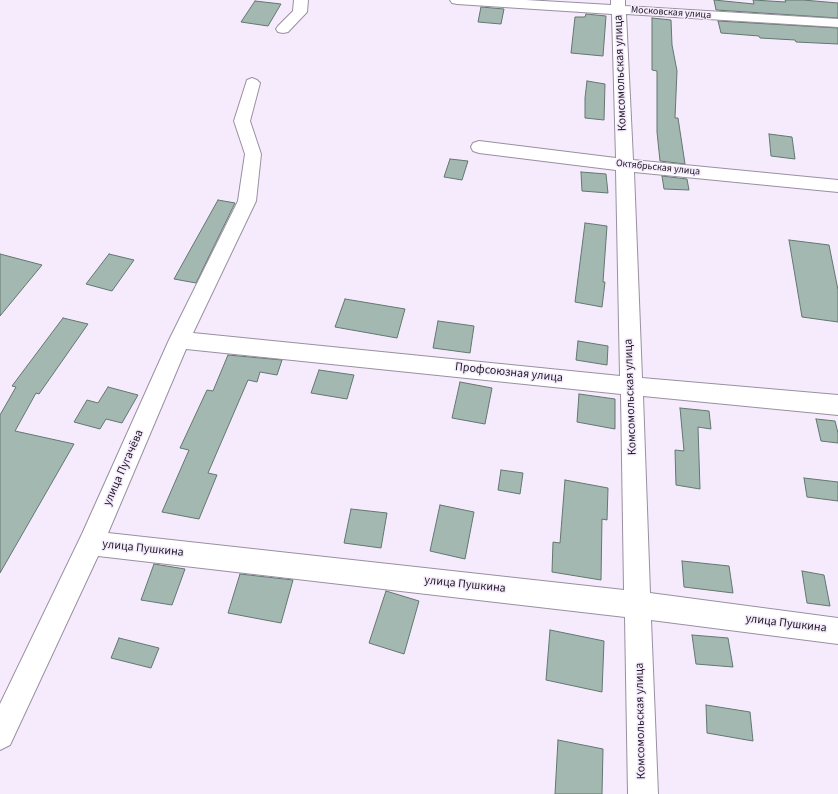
<!DOCTYPE html>
<html>
<head>
<meta charset="utf-8">
<style>
  body { margin:0 }
  canvas { display:block; background:#f5ebfd }
</style>
</head>
<body>
<canvas width="838" height="794"></canvas>
<script>
const g = document.querySelector('canvas').getContext('2d');
g.lineJoin = 'round';
function fillPath(path, color) {
  g.fillStyle = color;
  g.fill(path, 'evenodd');
}
function poly(rows) {
  const path = new Path2D();
  for (const r of rows) {
    path.moveTo(r[0], r[1]);
    for (let i = 2; i < r.length; i += 2) path.lineTo(r[i], r[i + 1]);
  }
  return path;
}
function strokePath(path, color, width, dash) {
  g.strokeStyle = color;
  g.lineWidth = width;
  g.lineCap = dash ? 'butt' : 'round';
  g.setLineDash(dash || []);
  g.stroke(path);
}
function drawText(font, color, halo, rows, align = 'center') {
  g.font = font + ' "Source Sans 3",sans-serif';
  g.lineWidth = 3;
  g.setLineDash([]);
  g.textBaseline = 'middle';
  g.strokeStyle = halo;
  g.fillStyle = color;
  for (const [text, x, y, turn = 0] of rows) {
    g.save();
    g.translate(x, y);
    g.rotate((+turn || 0) * Math.PI / 180);
    g.textAlign = isNaN(turn) ? turn : align;
    if (halo) g.strokeText(text, 0, 0);
    g.fillText(text, 0, 0);
    g.restore();
  }
}
const building = poly([
  [714,0,754,4,753,0,786,2,785,0,803,0,838,3,838,18,716,10,714,0],
  [255,1,281,4,268,26,241,22,255,1],
  [481,7,504,9,501,24,478,22,481,7],
  [586,14,606,16,603,56,571,53,575,17,585,17,586,14],
  [652,18,671,20,672,45,677,71,675,118,678,118,685,164,660,161,657,132,657,71,652,70,652,18],
  [718,21,838,28,838,44,796,42,795,40,760,38,759,36,721,33,718,21],
  [587,81,605,84,604,120,585,118,585,98,587,81],
  [769,134,792,137,795,159,771,156,769,134],
  [450,159,468,161,462,180,444,177,450,159],
  [581,172,606,174,608,193,582,191,581,172],
  [662,176,687,179,689,190,664,189,662,176],
  [218,200,235,203,196,283,174,279,218,200],
  [585,223,607,226,603,282,605,282,602,307,575,302,585,223],
  [789,240,829,245,838,290,838,322,802,317,789,240],
  [0,254,42,265,0,316,0,254],
  [109,254,134,260,112,291,86,284,109,254],
  [345,299,405,309,397,338,335,327,345,299],
  [63,318,88,324,39,394,36,393,15,431,74,444,0,573,0,415,16,387,12,386,63,318],
  [438,321,474,326,470,353,433,348,438,321],
  [578,341,608,346,607,365,576,360,578,341],
  [228,355,282,360,277,375,260,372,257,382,248,380,208,473,217,475,199,519,162,512,189,450,180,448,207,390,213,391,228,355],
  [319,370,354,375,347,399,311,393,319,370],
  [460,382,492,388,485,424,452,418,460,382],
  [108,387,138,395,122,423,106,419,100,429,74,422,87,400,98,403,108,387],
  [579,394,615,399,615,429,577,422,579,394],
  [680,408,709,411,711,429,698,427,700,489,676,485,675,450,684,451,680,408],
  [816,419,835,421,838,433,838,443,821,441,816,419],
  [501,470,523,473,520,494,498,490,501,470],
  [804,478,838,482,838,501,807,497,804,478],
  [565,480,608,488,607,520,602,519,601,580,552,572,553,542,560,543,565,480],
  [440,505,474,512,465,559,430,551,440,505],
  [351,509,387,513,381,548,344,543,351,509],
  [682,561,729,566,733,593,684,587,682,561],
  [154,564,185,569,172,605,141,600,154,564],
  [802,571,824,575,830,606,807,603,802,571],
  [240,574,293,580,281,623,228,613,240,574],
  [386,591,419,601,404,654,369,643,386,591],
  [550,630,604,641,602,692,546,680,550,630],
  [692,635,728,638,733,667,696,664,692,635],
  [119,638,159,648,151,668,111,658,119,638],
  [706,705,750,712,753,741,707,733,706,705],
  [558,740,603,749,602,794,555,794,558,740]
]);
fillPath(building, '#a3b8b0');
strokePath(building, '#63776f', 1);
const minor = poly([
  [294,0,308,0,307,12,288,32,283,33,278,32,276,29,278,26,293,11,294,0],
  [450,0,526,0,611,5,611,0,625,0,625,6,838,19,838,27,626,14,633,160,838,180,838,192,634,172,642,378,838,395,838,415,643,396,650,593,838,618,838,644,651,620,658,794,628,794,625,617,98,556,10,745,0,750,0,704,82,534,169,340,238,201,245,154,234,121,247,80,252,78,257,80,260,83,250,121,261,154,256,201,193,333,620,376,616,170,479,153,473,151,471,147,473,143,479,141,616,158,612,14,457,4,452,3,450,0],
  [186,349,621,394,624,590,108,533,186,349]
]);
strokePath(minor, '#9990a0', 2);
fillPath(minor, '#fff');
drawText('10px', '#1f1b22', '#f5ebfd', [
  ["Московская улица",671,13,4],
  ["Октябрьская улица",658,168,6]
]);
drawText('12px', '#1f1b22', '#f5ebfd', [
  ["Комсомольская улица",621,73,-92],
  ["Профсоюзная улица",509,373,6],
  ["Комсомольская улица",631,397,-92],
  ["улица Пугачёва",124,468,-66],
  ["улица Пушкина",143,549,6],
  ["улица Пушкина",465,585,6],
  ["улица Пушкина",786,624,7],
  ["Комсомольская улица",641,721,-91]
]);
</script>
</body>
</html>
